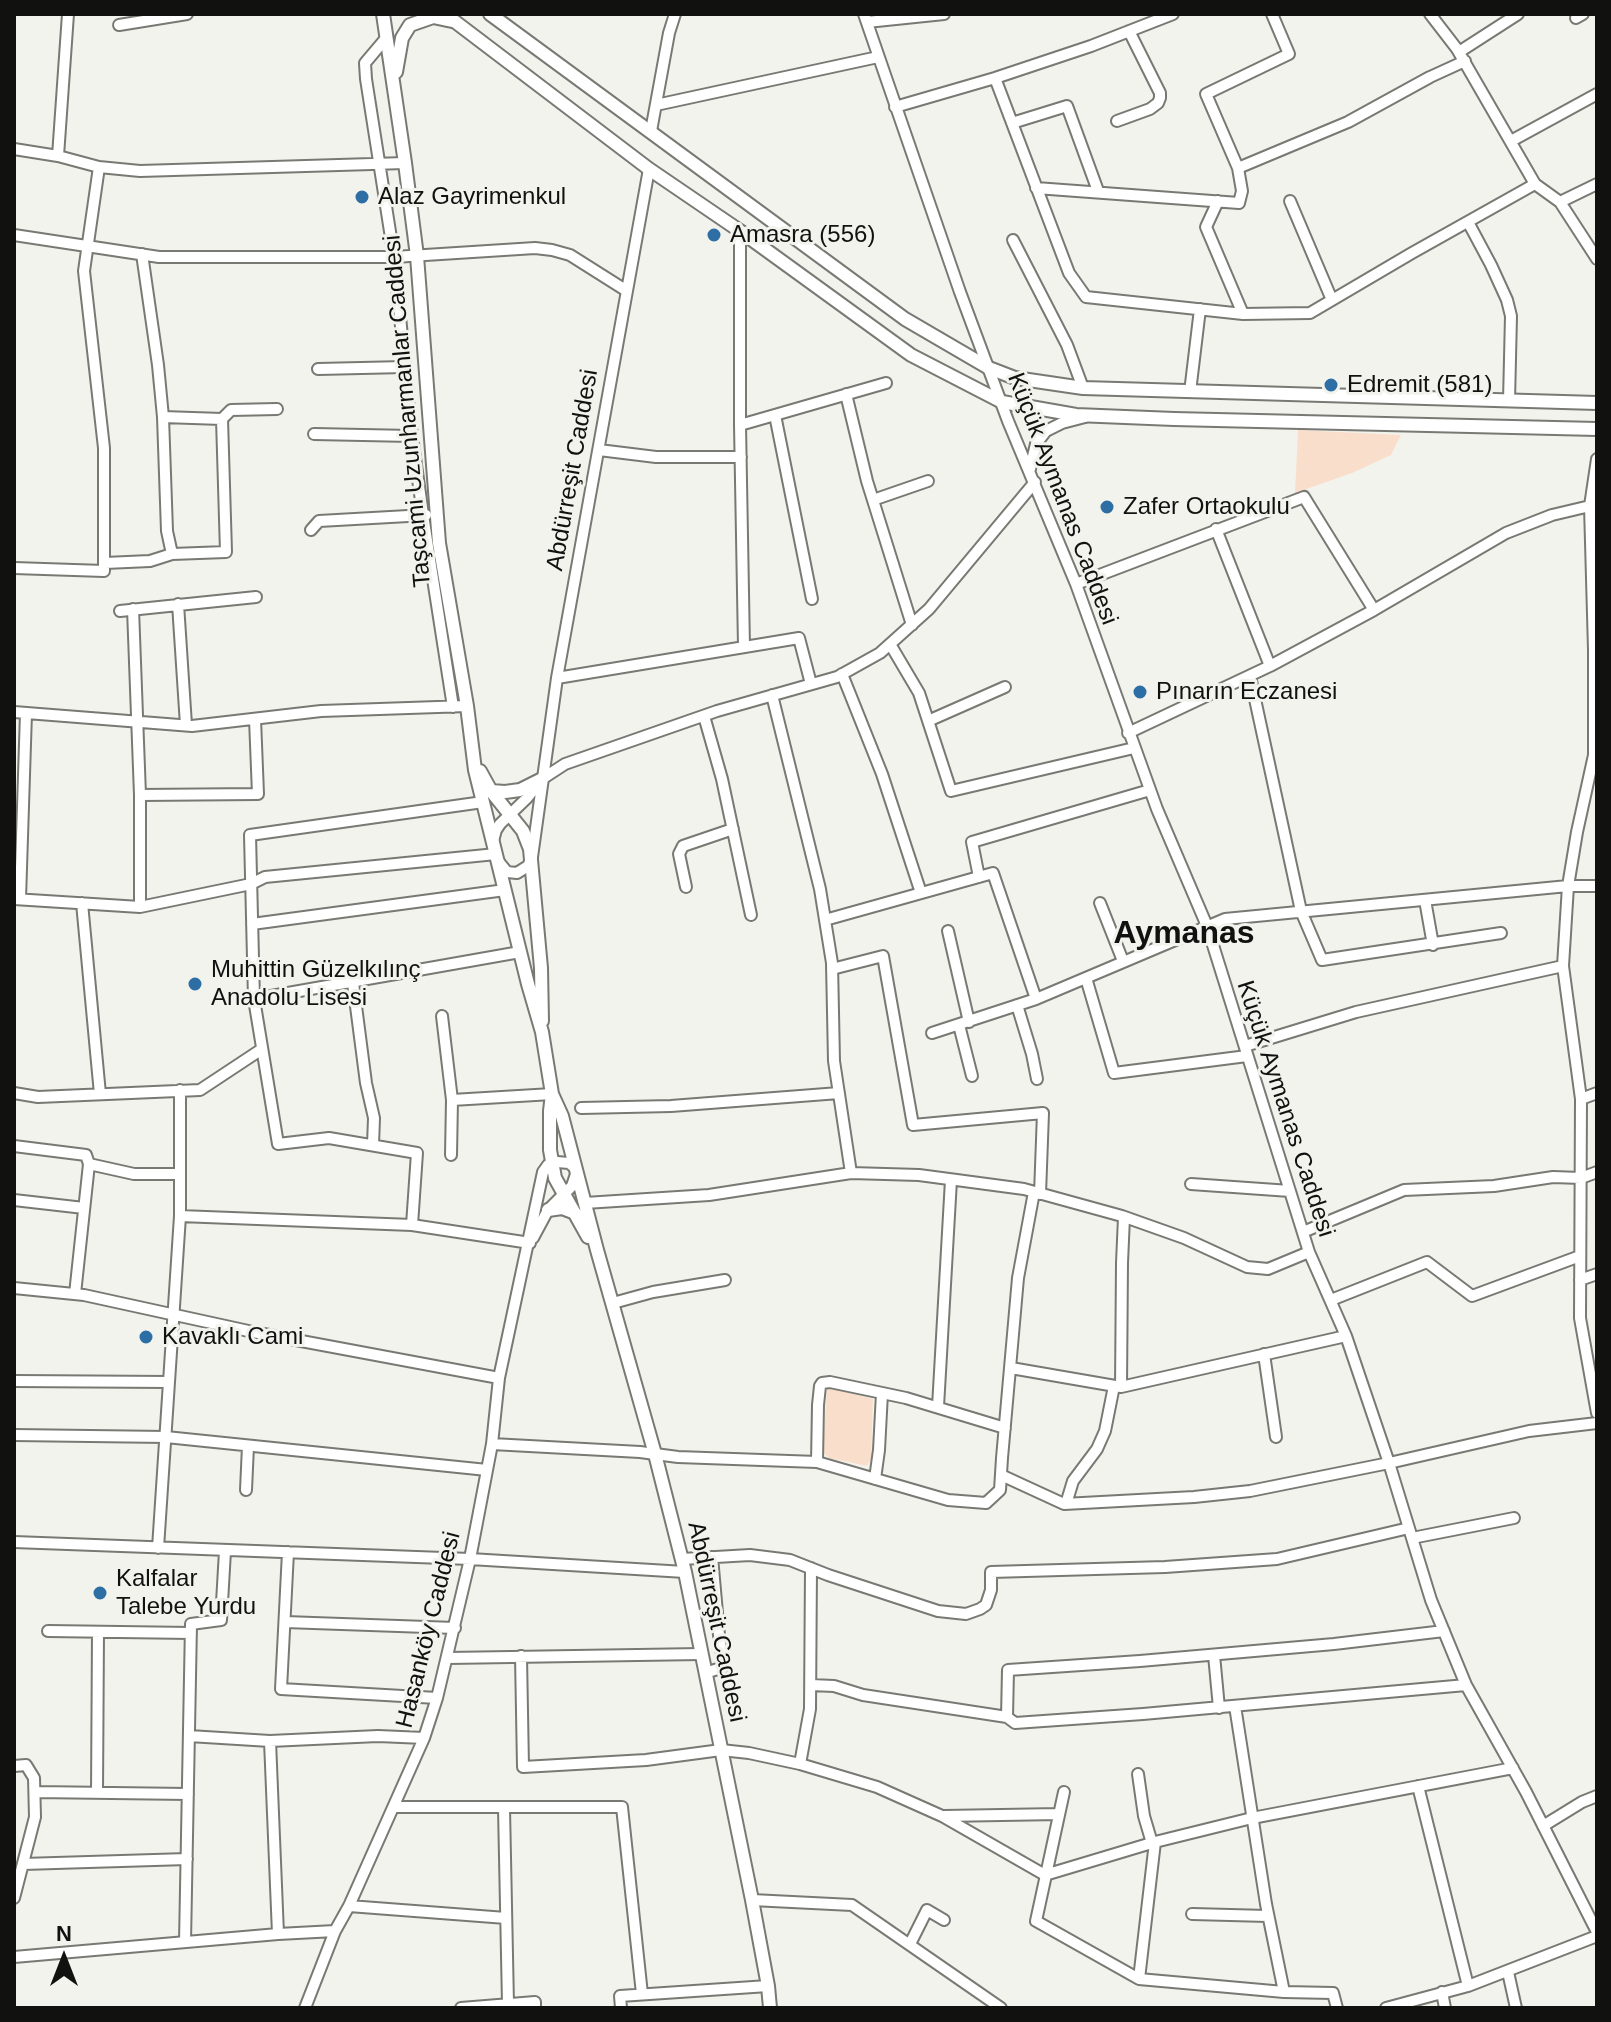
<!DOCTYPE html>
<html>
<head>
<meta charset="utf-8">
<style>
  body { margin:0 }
  #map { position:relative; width:1611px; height:2022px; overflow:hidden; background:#f2f3ed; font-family:Helvetica,sans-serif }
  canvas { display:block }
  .frame { position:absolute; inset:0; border:16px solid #111210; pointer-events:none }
  .north { position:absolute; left:24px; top:1918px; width:80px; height:80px; -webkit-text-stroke:6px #f2f3ed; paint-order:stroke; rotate:0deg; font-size:22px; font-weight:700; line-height:32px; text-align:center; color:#111210 }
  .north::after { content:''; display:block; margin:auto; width:28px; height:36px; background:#111210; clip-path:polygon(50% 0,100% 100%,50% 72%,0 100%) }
</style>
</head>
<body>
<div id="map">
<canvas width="1611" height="2022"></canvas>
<div class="frame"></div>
<div class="north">N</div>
</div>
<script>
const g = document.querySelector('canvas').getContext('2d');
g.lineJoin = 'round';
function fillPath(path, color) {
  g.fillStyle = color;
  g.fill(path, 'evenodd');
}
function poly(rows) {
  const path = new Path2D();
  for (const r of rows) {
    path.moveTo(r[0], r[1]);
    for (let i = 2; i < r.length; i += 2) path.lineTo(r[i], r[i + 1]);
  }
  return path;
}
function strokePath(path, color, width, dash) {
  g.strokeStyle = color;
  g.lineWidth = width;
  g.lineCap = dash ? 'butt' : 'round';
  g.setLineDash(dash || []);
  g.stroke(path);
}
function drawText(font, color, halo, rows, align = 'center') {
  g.font = font + ' Helvetica,sans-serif';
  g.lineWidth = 6;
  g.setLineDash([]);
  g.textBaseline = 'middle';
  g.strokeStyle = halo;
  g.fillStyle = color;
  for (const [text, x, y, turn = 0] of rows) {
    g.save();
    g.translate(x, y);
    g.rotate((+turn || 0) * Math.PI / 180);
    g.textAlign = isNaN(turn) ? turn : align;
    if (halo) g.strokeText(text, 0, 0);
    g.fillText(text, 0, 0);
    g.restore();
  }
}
fillPath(poly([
  [1298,430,1401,435,1391,455,1352,473,1295,493],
  [827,1387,873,1399,871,1459,867,1466,829,1458,823,1452]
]), '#f9dfcb');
const minor = poly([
  [864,14,960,292,1008,421,1076,584,1157,809,1207,926,1309,1252,1346,1336,1389,1463,1431,1600,1466,1685,1526,1792,1597,1932],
  [1430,14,1457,49,1535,184,1560,202,1597,259],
  [1576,18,1583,14],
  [867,22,944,14],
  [119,25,187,14],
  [387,37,365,63,366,79,394,257,412,436,423,515,453,707],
  [1459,52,1518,14],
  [995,78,1069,273,1086,297,1243,314,1310,313,1412,253,1535,184],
  [656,105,878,57],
  [895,107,995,78,1091,46,1173,14],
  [1117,121,1150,109,1158,103,1160,98,1160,93,1129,31],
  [1012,123,1067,106,1098,191],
  [651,131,669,33,675,14],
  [1511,141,1597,94],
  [14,149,58,156,99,167,140,171,405,163],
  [58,156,68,14],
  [1238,168,1206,94,1289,54,1272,14],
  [1036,188,1239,203,1242,191,1238,168,1348,122,1430,77,1465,61],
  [1218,201,1206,227,1243,314],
  [1290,201,1332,300],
  [1560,202,1597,184],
  [1468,222,1491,265,1507,300,1511,316,1509,401],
  [740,231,740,425,744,647],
  [14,235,159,257,394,257,535,248,552,250,570,255,627,291],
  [1013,240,1067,345,1083,388],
  [142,254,158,365,163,417,167,531,172,554],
  [318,369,405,367],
  [1190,392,1200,309],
  [846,394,867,481,912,625],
  [775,415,812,599],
  [222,419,231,410,277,409],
  [740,425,886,383],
  [314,434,412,436],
  [599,450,656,457,741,457],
  [1597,459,1590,506,1594,650,1594,755,1577,832,1568,886,1563,966,1581,1099,1580,1318,1597,1413],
  [1030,469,1036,444,1046,431,1062,423,1085,417],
  [873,500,928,481],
  [1216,529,1270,666],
  [311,530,319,521,426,515],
  [105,563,150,561,172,554,226,552,222,419,163,417],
  [14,568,104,571,104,448,84,271,99,167],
  [1076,584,1304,497,1374,610],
  [178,604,186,725],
  [133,609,140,795,140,907],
  [120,611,256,597],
  [890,644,919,693,951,791,1134,748],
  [842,674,882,774,921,893],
  [1250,676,1301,911,1322,960,1501,933],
  [557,678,799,638,811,684],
  [772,695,820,889,832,963,834,1061,851,1173],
  [14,712,192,726,321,711,467,706],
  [704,716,722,779,751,915],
  [928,721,1005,687],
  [1128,733,1270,666,1374,610,1506,533,1552,515,1590,506],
  [140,795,258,794,255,719],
  [493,841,496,830,500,824,527,798,542,779,565,764,717,711,837,677,880,653,929,609,1035,482],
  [498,861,507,872,517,873,528,866,532,857,557,678,649,169],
  [979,877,972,842,1150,790],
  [686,887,679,854,683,846,733,829],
  [14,899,140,907,251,884,265,877,496,854],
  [20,899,26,713],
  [1425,900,1433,945],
  [82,903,100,1094],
  [1100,903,1123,961],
  [825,920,993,873,1036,999],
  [252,924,505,890],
  [948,931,969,1022],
  [832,969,883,956,913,1125,1043,1113,1040,1194],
  [1086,978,1114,1073,1247,1056],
  [353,983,366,1083,374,1118,373,1145],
  [254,999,520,952],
  [1017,1005,1032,1054,1037,1079],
  [442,1016,452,1100,451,1155],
  [959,1025,972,1076],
  [932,1033,1036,999,1225,919,1568,886,1597,886],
  [1245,1046,1356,1012,1563,966],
  [14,1093,38,1097,200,1090,262,1049],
  [1581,1099,1597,1093],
  [452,1100,552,1094],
  [581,1108,671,1106,839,1093],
  [14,1146,86,1155,89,1164],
  [1191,1184,1290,1191],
  [14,1200,84,1208],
  [585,1203,709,1195,851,1173,919,1175,1024,1189,1122,1216,1184,1238,1247,1267,1268,1269,1309,1252],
  [180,1216,412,1225,530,1243],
  [412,1225,417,1153,329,1138,278,1144,254,999,250,835,483,802],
  [1303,1232,1404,1190,1494,1186,1553,1177,1581,1178,1597,1172],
  [533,1238,548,1210,572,1186,576,1174],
  [1580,1280,1597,1274],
  [14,1288,84,1295,253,1332,499,1378],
  [75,1294,89,1164,134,1174,180,1174],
  [1331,1300,1427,1262,1472,1296,1580,1256],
  [613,1303,653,1292,725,1280],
  [1264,1354,1276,1437],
  [1011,1368,1121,1387,1346,1336],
  [14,1381,169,1382],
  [1121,1387,1122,1263,1124,1217],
  [938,1407,951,1180],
  [14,1435,166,1437,487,1470],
  [492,1444,640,1452,678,1457,817,1462,948,1500,986,1503,1000,1490,1002,1458,1018,1278,1034,1192],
  [817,1462,818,1405,820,1386,822,1383,830,1382,906,1398,1005,1428],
  [1001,1475,1064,1504,1194,1497,1250,1491,1389,1463,1529,1431,1597,1423],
  [875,1479,879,1450,882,1393],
  [246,1490,248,1446],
  [1066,1504,1073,1481,1097,1449,1105,1431,1114,1386],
  [1412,1538,1514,1518],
  [14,1542,470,1559,685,1572],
  [158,1548,180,1216,180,1090],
  [288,1552,281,1689,437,1698],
  [682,1559,750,1555,790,1560,828,1575,938,1611,966,1614,980,1609,986,1605,991,1590,991,1572,1165,1567,1277,1559,1409,1528],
  [285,1622,455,1628],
  [48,1631,191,1633],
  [1214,1655,1219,1708],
  [521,1656,523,1767,646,1760,721,1750,749,1753,800,1764,877,1787,942,1816,1045,1875,1155,1842,1252,1818,1513,1768],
  [448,1658,701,1654],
  [705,1673,724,1667,719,1635,712,1557],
  [811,1685,834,1686,863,1695,1007,1717,1015,1723,1143,1714,1466,1685],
  [1235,1706,1266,1904,1284,1992,1333,1993,1337,2008],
  [1007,1717,1008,1670,1140,1661,1334,1644,1444,1631],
  [189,1736,270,1741,378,1736,424,1738],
  [270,1741,278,1934],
  [800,1764,810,1709,811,1568],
  [14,1766,26,1765,34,1778,35,1817,14,1898],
  [1138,1774,1144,1816,1152,1843],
  [1418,1786,1468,1986],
  [35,1792,188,1794],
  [1064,1792,1036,1921,1139,1979,1284,1992],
  [97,1793,98,1632],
  [394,1807,622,1807,642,1994],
  [504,1808,508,2004],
  [944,1816,1059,1814],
  [1543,1826,1582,1802,1597,1796],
  [23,1864,187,1859],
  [752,1900,852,1905,1001,2008],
  [349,1906,506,1918],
  [1192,1914,1268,1916],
  [185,1942,191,1624,221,1620,225,1551],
  [910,1944,927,1910,944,1920],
  [14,1957,278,1934,335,1931],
  [1508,1972,1516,2008],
  [1139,1979,1155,1842],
  [1442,1992,1445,2008],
  [305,2008,335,1931,349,1906,424,1738,437,1698,470,1559,492,1444,499,1378,543,1172,548,1165,557,1162,569,1163,574,1167],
  [461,2008,535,2002,535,2008],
  [621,2008,620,1996,768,1986],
  [1386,2008,1468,1986,1597,1936]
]);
const major = poly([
  [383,14,405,163,417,256,439,543,467,706,475,770,528,984,542,1032,552,1094,562,1116,597,1250,655,1454,685,1572,752,1900,768,1986,770,2008],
  [445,14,649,169,740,231,911,355,1002,402,1076,415,1174,419,1597,429],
  [490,14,905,319,989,368,1015,378,1083,388,1597,403],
  [396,72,402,38,410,25,433,17,452,21],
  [480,771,491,791,523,831,530,849,541,968,542,1021],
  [491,791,505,792,520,790,542,779],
  [552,1094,550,1111,550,1150,555,1178,588,1237],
  [548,1210,562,1208,575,1213]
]);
strokePath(minor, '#797974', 14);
strokePath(major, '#797974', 16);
strokePath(minor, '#fff', 10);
strokePath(major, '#fff', 12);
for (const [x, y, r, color] of [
  [362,197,8,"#2d6ea4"],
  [714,235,8,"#2d6ea4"],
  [1331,385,8,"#2d6ea4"],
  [1107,507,8,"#2d6ea4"],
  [1140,692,8,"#2d6ea4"],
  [195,984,8,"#2d6ea4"],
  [146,1337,8,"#2d6ea4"],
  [100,1593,8,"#2d6ea4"]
]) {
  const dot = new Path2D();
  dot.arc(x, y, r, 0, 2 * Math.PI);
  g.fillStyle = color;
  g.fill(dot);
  strokePath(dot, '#f2f3ed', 3);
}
drawText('24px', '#111210', '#f2f3ed', [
  ["Alaz Gayrimenkul",378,197],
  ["Amasra (556)",730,235],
  ["Edremit (581)",1347,385],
  ["Zafer Ortaokulu",1123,507],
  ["Pınarın Eczanesi",1156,692],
  ["Muhittin Güzelkılınç",211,970],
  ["Anadolu Lisesi",211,998],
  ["Kavaklı Cami",162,1337],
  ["Kalfalar",116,1579],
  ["Talebe Yurdu",116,1607]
], 'left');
drawText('24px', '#111210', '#f2f3ed', [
  ["Taşcami Uzunharmanlar Caddesi",408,411,-95],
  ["Abdürreşit Caddesi",573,470,-80],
  ["Küçük Aymanas Caddesi",1062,499,69],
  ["Küçük Aymanas Caddesi",1285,1109,72],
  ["Abdürreşit Caddesi",716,1622,78],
  ["Hasanköy Caddesi",429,1630,-76]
]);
drawText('bold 32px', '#111210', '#f2f3ed', [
  ["Aymanas",1184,934]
]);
</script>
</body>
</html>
